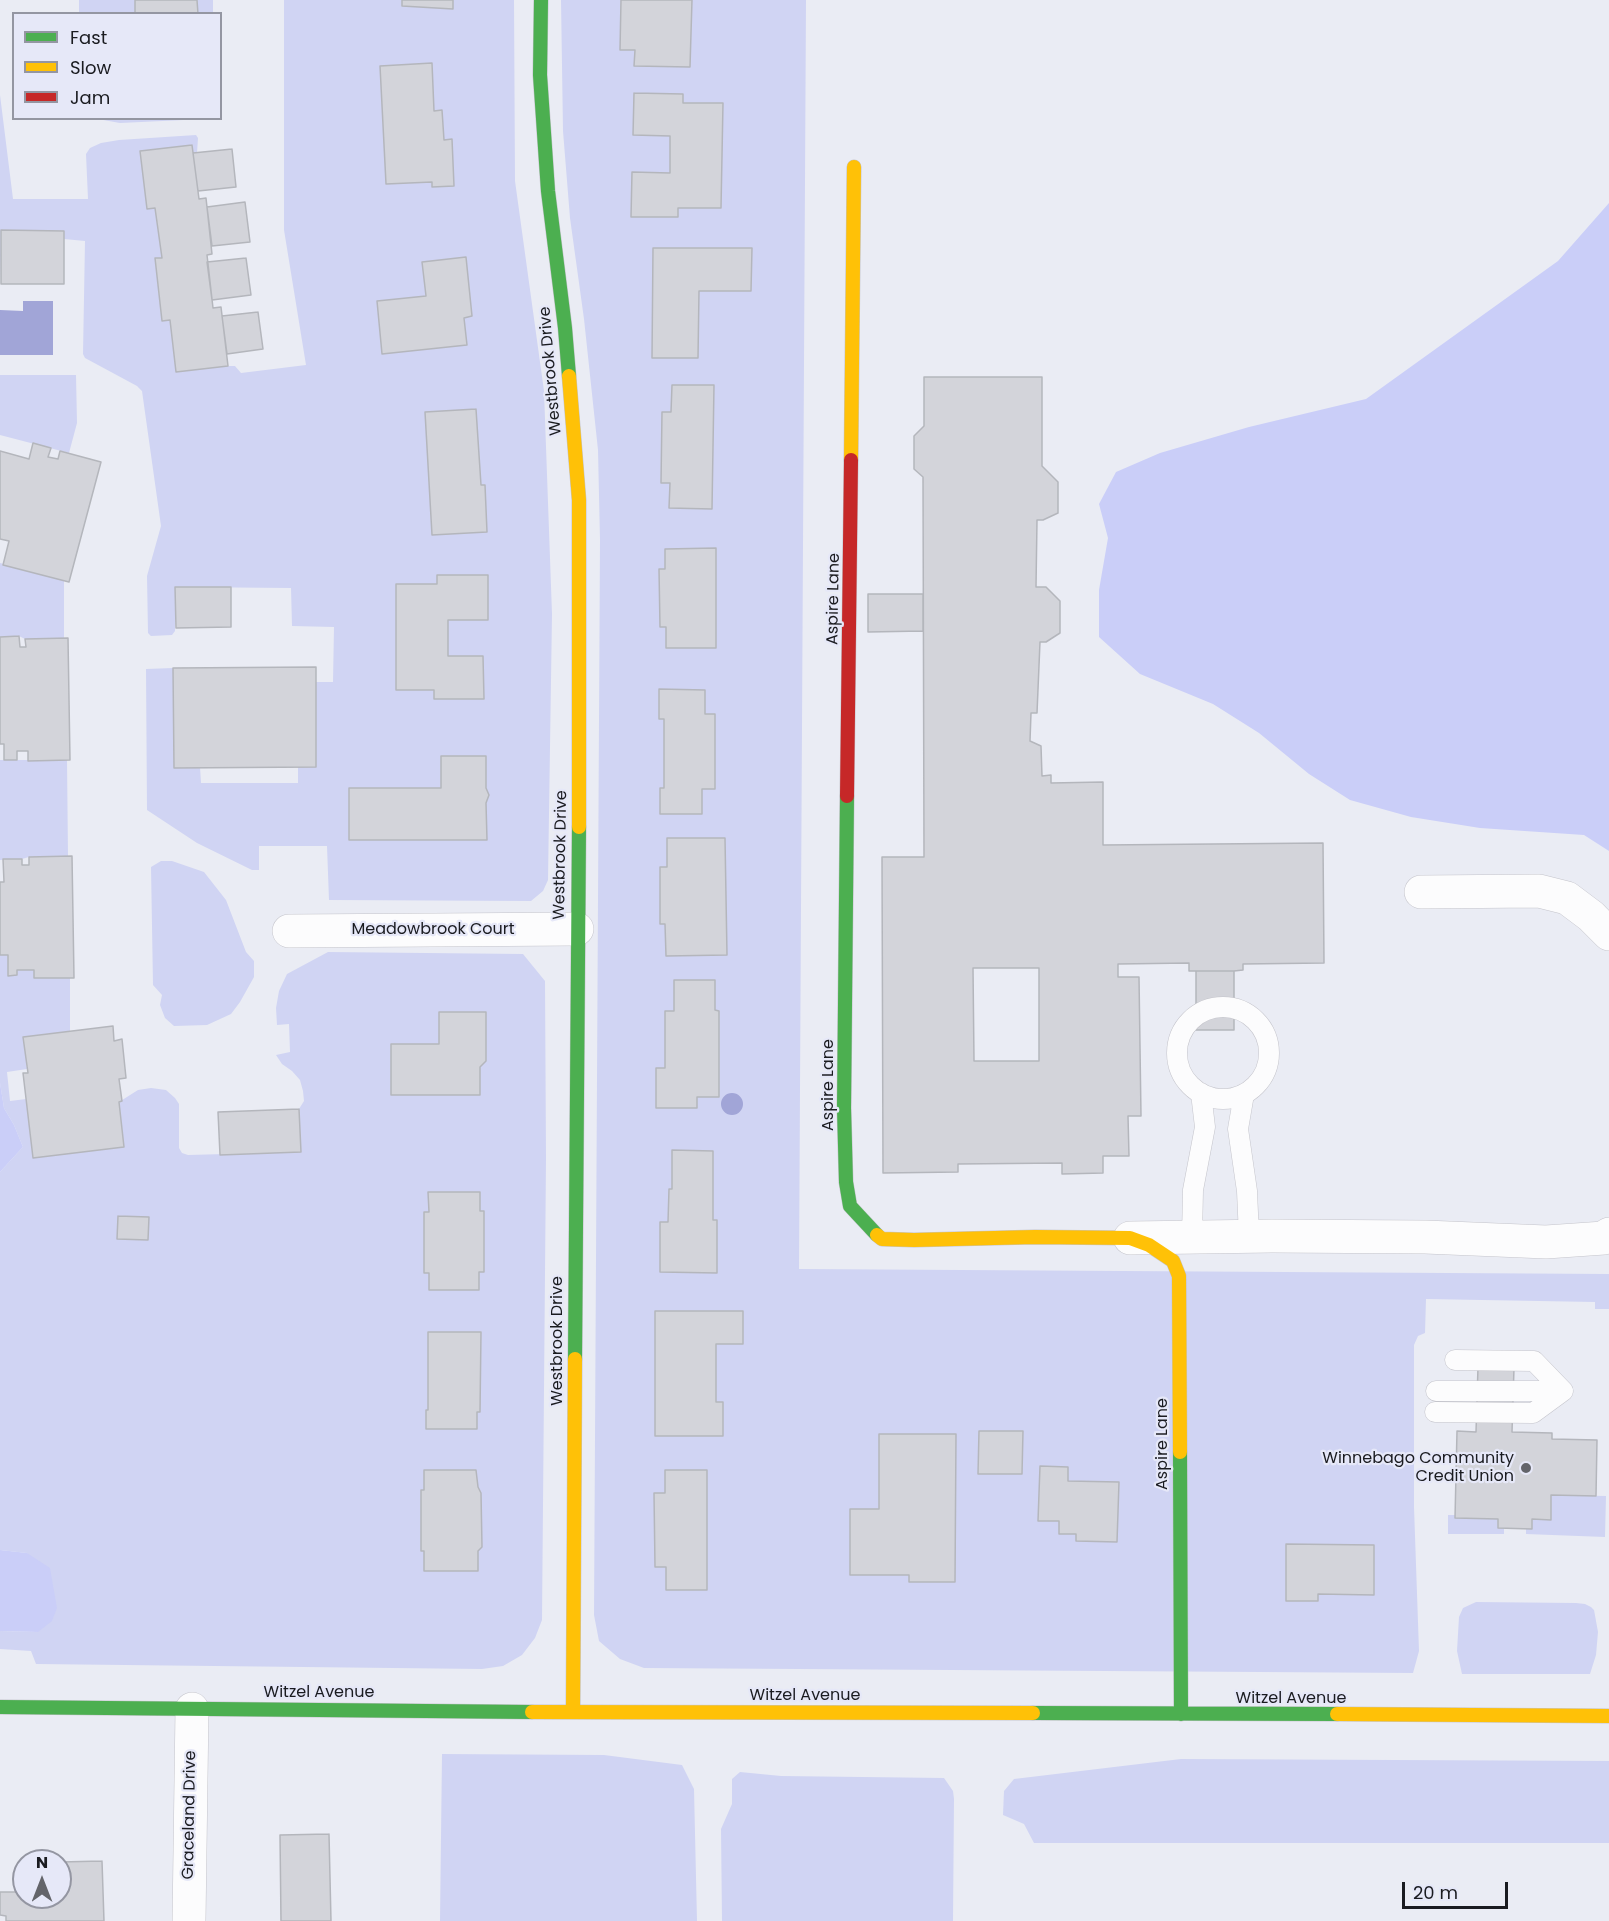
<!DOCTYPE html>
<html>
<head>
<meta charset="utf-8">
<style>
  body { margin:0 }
  #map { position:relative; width:1609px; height:1921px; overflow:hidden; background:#eaecf4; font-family:Poppins,sans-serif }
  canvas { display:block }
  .legend { position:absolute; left:12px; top:12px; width:210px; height:108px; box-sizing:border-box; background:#e6e8f8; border:2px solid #9496a2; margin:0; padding:8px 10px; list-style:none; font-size:18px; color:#1a1b20 }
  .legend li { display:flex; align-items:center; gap:12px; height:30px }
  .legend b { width:30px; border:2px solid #9496a2 }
  .north { position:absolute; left:12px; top:1849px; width:60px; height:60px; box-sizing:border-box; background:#e6e8f8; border:2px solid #9496a2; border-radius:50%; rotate:0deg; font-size:16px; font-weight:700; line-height:24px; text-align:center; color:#1a1b20 }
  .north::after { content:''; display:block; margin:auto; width:21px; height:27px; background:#63646a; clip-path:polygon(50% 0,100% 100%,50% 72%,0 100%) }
  .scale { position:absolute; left:1402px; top:1882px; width:106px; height:27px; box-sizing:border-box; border:3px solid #1a1b20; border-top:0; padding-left:8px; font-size:18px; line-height:21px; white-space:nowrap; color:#1a1b20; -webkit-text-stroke:4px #e6e8f8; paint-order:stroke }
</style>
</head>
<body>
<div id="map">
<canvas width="1609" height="1921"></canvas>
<ul class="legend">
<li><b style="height:8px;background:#4caf50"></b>Fast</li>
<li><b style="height:8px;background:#ffc107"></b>Slow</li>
<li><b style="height:8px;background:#c62828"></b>Jam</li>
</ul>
<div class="north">N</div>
<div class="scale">20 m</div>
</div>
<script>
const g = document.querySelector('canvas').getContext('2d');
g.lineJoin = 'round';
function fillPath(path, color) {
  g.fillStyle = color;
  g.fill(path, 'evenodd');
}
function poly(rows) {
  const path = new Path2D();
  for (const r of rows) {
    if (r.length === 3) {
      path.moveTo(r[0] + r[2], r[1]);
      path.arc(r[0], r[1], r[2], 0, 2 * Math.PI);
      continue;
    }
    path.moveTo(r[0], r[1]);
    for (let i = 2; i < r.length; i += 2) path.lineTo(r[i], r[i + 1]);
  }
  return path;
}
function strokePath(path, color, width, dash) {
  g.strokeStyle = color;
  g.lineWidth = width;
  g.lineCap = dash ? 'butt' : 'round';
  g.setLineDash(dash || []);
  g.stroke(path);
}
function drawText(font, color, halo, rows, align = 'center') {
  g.font = font + ' Poppins,sans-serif';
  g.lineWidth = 4.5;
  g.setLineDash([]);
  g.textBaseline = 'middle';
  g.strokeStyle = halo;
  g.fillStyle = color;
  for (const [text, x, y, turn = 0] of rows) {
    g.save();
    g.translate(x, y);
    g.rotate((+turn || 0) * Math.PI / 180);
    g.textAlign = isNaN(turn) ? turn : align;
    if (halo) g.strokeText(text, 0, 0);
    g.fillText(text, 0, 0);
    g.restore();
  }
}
fillPath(poly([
  [79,0,213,0,213,13,79,13],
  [284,0,514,0,515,181,544,391,552,614,548,880,543,891,531,901,329,900,327,846,259,846,259,870,252,870,197,843,147,810,146,669,173,668,174,768,200,767,201,783,298,783,298,767,316,766,316,682,333,682,334,627,292,626,291,588,176,587,175,631,172,635,151,636,148,633,147,576,161,526,142,391,137,386,85,358,83,354,85,241,64,239,64,231,2,230,0,278,0,95,13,199,88,199,86,154,90,148,101,143,119,140,196,135,198,138,197,153,193,153,192,145,140,151,155,208,162,258,155,259,162,321,170,320,176,372,228,366,235,366,241,373,306,365,284,230],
  [561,0,806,0,799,1269,1609,1274,1609,1309,1595,1309,1595,1302,1426,1299,1425,1333,1418,1336,1414,1345,1414,1507,1419,1651,1413,1673,644,1668,620,1659,599,1641,594,1615,600,540,598,450,584,319,570,218,563,131],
  [98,119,205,119,120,123],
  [0,375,76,375,77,423,69,453,0,435],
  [0,563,64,580,64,639,25,639,19,636,0,637],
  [0,760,67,760,68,856,29,857,22,859,0,860],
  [161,861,172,861,204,872,226,900,246,952,254,961,254,977,240,1002,231,1014,207,1025,174,1026,165,1018,160,1005,162,995,153,985,151,867],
  [328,952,523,954,545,981,546,1158,542,1620,535,1638,522,1655,503,1666,482,1669,36,1664,31,1651,0,1649,0,1631,38,1632,27,1553,0,1550,0,1172,23,1147,14,1125,4,1108,0,1083,0,955,8,955,9,976,16,975,17,970,34,970,34,978,70,978,70,1032,24,1037,27,1069,7,1072,10,1101,26,1099,33,1158,124,1147,119,1102,138,1090,151,1088,166,1090,175,1098,179,1104,179,1148,182,1153,188,1155,300,1152,299,1109,304,1101,303,1091,300,1080,292,1071,282,1064,276,1055,290,1052,289,1024,277,1025,276,1008,279,991,287,974],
  [1551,1495,1606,1496,1605,1537,1526,1534,1526,1528,1532,1529,1532,1519,1551,1519],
  [1448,1515,1455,1515,1456,1518,1498,1519,1498,1528,1504,1528,1504,1534,1448,1534],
  [1476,1602,1576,1603,1585,1604,1591,1607,1594,1610,1598,1632,1596,1655,1590,1674,1462,1674,1457,1651,1459,1617,1463,1608],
  [442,1754,604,1755,682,1765,694,1789,697,1921,440,1921],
  [1181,1759,1609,1761,1609,1843,1034,1843,1024,1824,1003,1815,1004,1791,1014,1779],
  [740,1772,781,1776,944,1778,953,1791,954,1799,953,1921,722,1921,721,1829,732,1804,732,1779]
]), '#d0d4f3');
fillPath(poly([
  [1609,203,1609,851,1584,835,1480,828,1411,817,1350,800,1309,774,1259,733,1213,704,1140,674,1099,637,1099,590,1108,538,1099,504,1116,472,1160,453,1249,427,1366,399,1558,261],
  [0,1083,4,1108,14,1125,23,1147,0,1172],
  [0,1550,27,1553,50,1568,57,1608,52,1621,38,1632,0,1631]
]), '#cacef8');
fillPath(poly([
  [23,301,53,301,53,355,0,355,0,310,23,311],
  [732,1104,11]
]), '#a1a5d7');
const building = poly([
  [135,0,197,0,198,14,135,14,135,0],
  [402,0,453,0,453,9,402,6,402,0],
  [621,0,692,0,690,67,634,66,635,50,620,50,621,0],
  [432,63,434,111,442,110,444,140,452,139,454,186,432,187,432,182,386,184,380,66,432,63],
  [634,93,683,94,683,103,723,103,721,208,678,208,678,217,631,217,632,172,670,173,670,136,633,135,634,93],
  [192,145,199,199,206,198,212,254,207,255,213,308,221,307,228,366,176,372,170,320,162,321,155,258,162,258,155,208,147,209,140,151,192,145],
  [232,149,236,187,198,191,193,153,232,149],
  [245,202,250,242,212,246,207,207,245,202],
  [1,230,64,231,64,284,1,284,1,230],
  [653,248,752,248,751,291,699,291,698,358,652,358,653,248],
  [466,257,472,316,464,318,467,345,382,354,377,301,426,296,422,262,466,257],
  [246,258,251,295,212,300,207,262,246,258],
  [258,312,263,349,227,354,222,316,258,312],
  [924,377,1042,377,1042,466,1058,482,1058,513,1043,520,1037,520,1036,587,1046,587,1060,601,1060,633,1046,642,1040,642,1037,713,1031,713,1030,741,1041,746,1042,776,1051,775,1051,783,1103,782,1103,845,1323,843,1324,963,1243,964,1243,970,1234,971,1189,971,1189,963,1118,964,1118,977,1139,977,1141,1116,1128,1116,1129,1156,1103,1156,1103,1173,1062,1174,1062,1163,958,1164,958,1172,883,1173,882,857,924,857,923,477,914,469,914,436,924,426,924,377],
  [672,385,714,385,712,509,669,508,670,483,661,483,662,412,671,412,672,385],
  [476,409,481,485,485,485,487,532,432,535,425,412,476,409],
  [33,443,51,448,48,457,58,459,60,451,101,462,69,582,3,565,9,541,0,539,0,451,29,459,33,443],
  [716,548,716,648,666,648,666,627,660,627,659,569,665,569,665,549,716,548],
  [437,575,488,575,488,620,448,620,448,656,483,656,484,699,434,699,434,690,396,690,396,584,437,584,437,575],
  [175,587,231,587,231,627,176,628,175,587],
  [868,594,923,594,923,631,868,632,868,594],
  [19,636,20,647,26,647,25,639,68,638,70,760,28,761,28,751,17,751,17,760,4,760,4,744,0,744,0,637,19,636],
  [316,667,316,767,174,768,173,668,316,667],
  [659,689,705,690,705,714,715,714,715,789,702,789,702,814,660,814,660,788,664,788,664,719,659,719,659,689],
  [441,756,486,756,486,788,489,795,486,803,487,840,349,840,349,788,441,788,441,756],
  [667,838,725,838,727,955,666,956,665,924,660,924,660,867,667,867,667,838],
  [72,856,74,978,34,978,34,970,17,970,17,975,8,976,8,955,0,955,0,882,4,882,3,859,22,859,22,865,29,865,29,857,72,856],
  [973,968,1039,968,1039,1061,974,1061,973,968],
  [1196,971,1234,971,1234,1030,1196,1030,1196,971],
  [674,980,715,980,715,1010,719,1011,719,1097,697,1097,697,1108,656,1108,656,1068,665,1068,665,1011,674,1011,674,980],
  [439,1012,486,1012,486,1061,480,1067,480,1095,391,1095,391,1044,439,1044,439,1012],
  [113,1026,114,1041,122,1039,126,1078,119,1079,122,1101,119,1102,124,1147,33,1158,23,1073,28,1073,23,1037,113,1026],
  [299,1109,301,1152,220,1155,218,1112,299,1109],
  [672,1150,713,1151,713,1220,717,1220,717,1273,660,1272,660,1222,668,1222,669,1189,672,1189,672,1150],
  [428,1192,480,1192,480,1211,484,1211,484,1272,479,1272,479,1290,429,1290,429,1273,424,1273,424,1212,429,1212,428,1192],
  [118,1216,149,1217,148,1240,117,1239,118,1216],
  [655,1311,743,1311,743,1344,716,1344,716,1402,723,1402,723,1436,655,1436,655,1311],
  [428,1332,481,1332,480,1412,477,1412,477,1429,426,1429,426,1410,428,1410,428,1332],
  [1478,1367,1514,1368,1512,1432,1552,1433,1552,1439,1597,1440,1596,1496,1551,1495,1551,1520,1532,1519,1532,1529,1498,1528,1498,1519,1455,1518,1457,1431,1476,1432,1478,1367],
  [979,1431,1023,1431,1022,1474,978,1474,979,1431],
  [879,1434,956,1434,955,1582,909,1582,909,1575,850,1575,850,1509,879,1509,879,1434],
  [1040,1466,1068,1467,1068,1481,1119,1482,1117,1542,1076,1541,1076,1534,1059,1534,1059,1521,1038,1521,1040,1466],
  [424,1470,476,1470,478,1487,481,1493,482,1547,478,1551,478,1571,424,1571,424,1551,421,1551,421,1490,424,1490,424,1470],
  [665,1470,707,1470,707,1590,666,1590,666,1567,655,1567,654,1493,665,1493,665,1470],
  [1286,1544,1374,1545,1374,1595,1318,1594,1318,1601,1286,1601,1286,1544],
  [329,1834,331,1921,281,1921,280,1835,329,1834],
  [102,1861,104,1921,6,1921,6,1916,0,1915,0,1892,24,1892,24,1897,60,1897,60,1862,102,1861]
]);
fillPath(building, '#d3d4da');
strokePath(building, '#b4b6bc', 1.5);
const lane = poly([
  [1223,1053,46],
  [1244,1094,1238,1129,1247,1191,1249,1236],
  [1192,1237,1193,1190,1205,1127,1201,1093],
  [1455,1360,1534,1361,1563,1391],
  [1436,1391,1563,1391],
  [1435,1412,1533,1413,1563,1391]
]);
const street = poly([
  [1421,892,1539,891,1567,898,1591,916,1609,934],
  [289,931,577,929],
  [1130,1238,1272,1236,1425,1237,1546,1242,1604,1238,1609,1234],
  [189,1921,192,1709]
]);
const fast = poly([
  [541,0,540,75,548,191,565,328,569,376],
  [847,796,844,1108,846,1182,850,1206,877,1235],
  [575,1359,579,827],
  [1180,1452,1181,1714],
  [0,1707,532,1712],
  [1033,1713,1337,1714]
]);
const slow = poly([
  [569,376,579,500,579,827],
  [851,460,854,167],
  [877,1235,882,1239,914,1240,1035,1237,1130,1238,1149,1245,1173,1261,1179,1276,1180,1452],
  [532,1712,1033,1713],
  [573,1712,575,1359],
  [1337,1714,1609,1716]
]);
const jam = poly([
  [847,796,851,460]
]);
strokePath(lane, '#c4c4cb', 21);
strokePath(street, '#c4c4cb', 34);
strokePath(fast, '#c4c4cb', 15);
strokePath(slow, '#c4c4cb', 15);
strokePath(jam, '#c4c4cb', 15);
strokePath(lane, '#fcfcfd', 20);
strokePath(street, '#fcfcfd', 33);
strokePath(fast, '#4caf50', 14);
strokePath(slow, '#ffc107', 14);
strokePath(jam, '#c62828', 14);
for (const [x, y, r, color] of [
  [1526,1468,6,"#63646a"]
]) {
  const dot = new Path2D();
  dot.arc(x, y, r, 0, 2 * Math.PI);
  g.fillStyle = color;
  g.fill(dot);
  strokePath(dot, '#e6e8f8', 2);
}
drawText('16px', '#1a1b20', '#e6e8f8', [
  ["Westbrook Drive",551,371,-95],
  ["Aspire Lane",834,599,-89],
  ["Westbrook Drive",561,855,-89],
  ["Meadowbrook Court",433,930],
  ["Aspire Lane",829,1085,-90],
  ["Westbrook Drive",558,1341,-90],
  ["Aspire Lane",1163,1444,-90],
  ["Witzel Avenue",319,1693],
  ["Witzel Avenue",805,1696],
  ["Witzel Avenue",1291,1699],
  ["Graceland Drive",190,1815,-89]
]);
drawText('16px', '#1a1b20', '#e6e8f8', [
  ["Winnebago Community",1514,1459],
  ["Credit Union",1514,1477]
], 'right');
</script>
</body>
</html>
